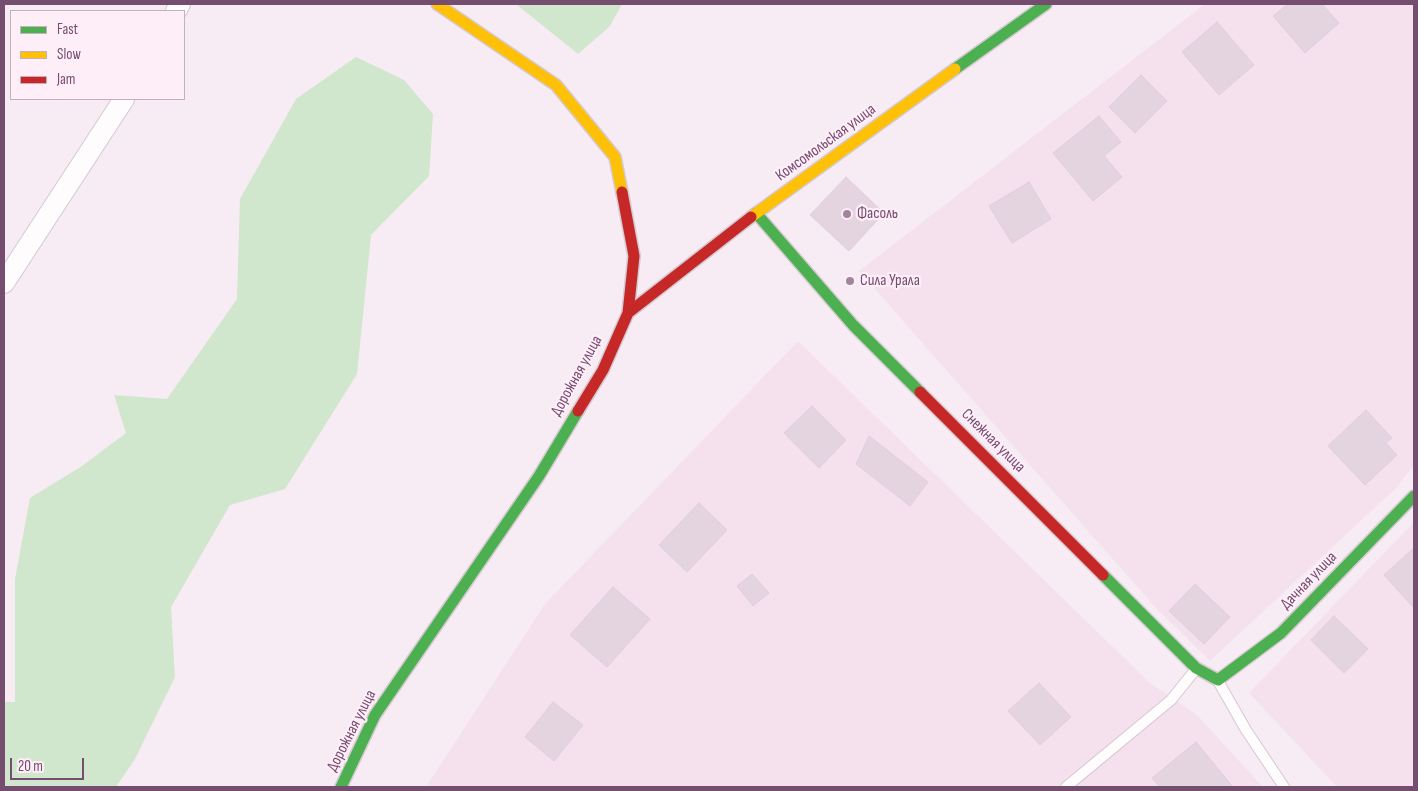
<!DOCTYPE html>
<html>
<head>
<meta charset="utf-8">
<style>
  body { margin:0 }
  #map { position:relative; width:1418px; height:791px; overflow:hidden; background:#f7ecf3; font-family:"Sofia Sans Condensed",sans-serif }
  canvas { display:block }
  .frame { position:absolute; inset:0; border:5px solid #754d6f; pointer-events:none }
  .legend { position:absolute; left:10px; top:10px; width:175px; height:90px; box-sizing:border-box; background:#feeef8; border:1px solid #c7aec1; margin:0; padding:6px 9px; list-style:none; font-size:15px; color:#754d6f }
  .legend li { display:flex; align-items:center; gap:10px; height:25px }
  .legend b { width:25px; border:1px solid #c7aec1 }
  .scale { position:absolute; left:10px; top:758px; width:74px; height:22px; box-sizing:border-box; border:2px solid #754d6f; border-top:0; padding-left:6px; font-size:15px; line-height:18px; white-space:nowrap; color:#754d6f; -webkit-text-stroke:4px #feeef8; paint-order:stroke }
</style>
</head>
<body>
<div id="map">
<canvas width="1418" height="791"></canvas>
<div class="frame"></div>
<ul class="legend">
<li><b style="height:6px;background:#4caf50"></b>Fast</li>
<li><b style="height:6px;background:#ffc107"></b>Slow</li>
<li><b style="height:6px;background:#c62828"></b>Jam</li>
</ul>
<div class="scale">20 m</div>
</div>
<script>
const g = document.querySelector('canvas').getContext('2d');
g.lineJoin = 'round';
function fillPath(path, color) {
  g.fillStyle = color;
  g.fill(path, 'evenodd');
}
function poly(rows) {
  const path = new Path2D();
  for (const r of rows) {
    path.moveTo(r[0], r[1]);
    for (let i = 2; i < r.length; i += 2) path.lineTo(r[i], r[i + 1]);
  }
  return path;
}
function strokePath(path, color, width, dash) {
  g.strokeStyle = color;
  g.lineWidth = width;
  g.lineCap = dash ? 'butt' : 'round';
  g.setLineDash(dash || []);
  g.stroke(path);
}
function drawText(font, color, halo, rows, align = 'center') {
  g.font = font + ' "Sofia Sans Condensed",sans-serif';
  g.lineWidth = 4.5;
  g.setLineDash([]);
  g.textBaseline = 'middle';
  g.strokeStyle = halo;
  g.fillStyle = color;
  for (const [text, x, y, turn = 0] of rows) {
    g.save();
    g.translate(x, y);
    g.rotate((+turn || 0) * Math.PI / 180);
    g.textAlign = isNaN(turn) ? turn : align;
    if (halo) g.strokeText(text, 0, 0);
    g.fillText(text, 0, 0);
    g.restore();
  }
}
fillPath(poly([
  [1205,4,1414,4,1414,465,1396,488,1210,661,1155,607,859,271],
  [798,341,1150,683,1197,715,1263,787,426,787,545,604],
  [1414,522,1414,787,1337,787,1249,693]
]), '#f5e1ee');
fillPath(poly([
  [516,4,622,4,610,26,578,54],
  [356,57,404,80,433,114,429,176,371,235,357,374,285,489,230,505,171,607,175,677,135,759,116,787,4,787,4,702,15,702,15,579,30,498,82,466,126,433,114,395,167,399,237,299,240,199,296,99]
]), '#d0e6cd');
const building = poly([
  [1288,4,1322,4,1339,23,1305,53,1273,16,1288,4],
  [1217,22,1254,65,1219,95,1182,52,1217,22],
  [1141,75,1167,101,1135,133,1109,107,1141,75],
  [1099,116,1121,142,1104,156,1122,177,1093,201,1053,153,1099,116],
  [846,177,884,213,849,251,810,215,846,177],
  [1029,182,1051,219,1012,243,989,206,1029,182],
  [812,406,846,440,819,468,784,433,812,406],
  [1366,410,1392,438,1386,443,1397,455,1365,485,1328,446,1366,410],
  [869,436,928,482,910,506,856,464,869,436],
  [699,503,727,530,687,572,659,545,699,503],
  [1414,548,1414,606,1413,607,1384,575,1414,548],
  [752,574,769,593,753,606,737,586,752,574],
  [1195,584,1230,617,1204,644,1169,611,1195,584],
  [613,587,650,619,607,667,570,635,613,587],
  [1334,616,1368,649,1344,673,1311,640,1334,616],
  [1039,683,1071,717,1040,745,1008,711,1039,683],
  [553,702,583,725,554,761,525,737,553,702],
  [1196,742,1233,787,1160,787,1152,778,1196,742]
]);
fillPath(building, '#e4d4e0');
strokePath(building, '#e0cedc', 1);
const lane = poly([
  [1218,681,1246,730,1284,787],
  [1066,787,1171,700,1196,669]
]);
const street = poly([
  [176,11,180,4],
  [4,283,124,99]
]);
const fast = poly([
  [955,69,1046,4],
  [756,213,853,325,920,392],
  [1103,575,1196,668,1218,680,1281,633,1414,496],
  [341,787,375,715,539,476,578,411]
]);
const slow = poly([
  [437,4,556,85,615,157,622,192],
  [751,217,955,69]
]);
const jam = poly([
  [628,313,751,217],
  [920,392,1103,575],
  [578,411,603,370,628,313,634,256,622,192]
]);
strokePath(lane, '#d4c8d1', 12);
strokePath(street, '#d4c8d1', 22);
strokePath(fast, '#d5c9d2', 14);
strokePath(slow, '#d5c9d2', 14);
strokePath(jam, '#d5c9d2', 14);
strokePath(lane, '#fefcfd', 10);
strokePath(street, '#fefcfd', 20);
strokePath(fast, '#4caf50', 11);
strokePath(slow, '#ffc107', 11);
strokePath(jam, '#c62828', 11);
for (const [x, y, r, color] of [
  [847,214,5,"#a2859d"],
  [850,281,5,"#a2859d"]
]) {
  const dot = new Path2D();
  dot.arc(x, y, r, 0, 2 * Math.PI);
  g.fillStyle = color;
  g.fill(dot);
  strokePath(dot, '#feeef8', 2);
}
drawText('16px', '#754d6f', '#feeef8', [
  ["Комсомольская улица",826,143,-36],
  ["Дорожная улица",577,376,-61],
  ["Снежная улица",993,441,45],
  ["Дачная улица",1309,581,-46],
  ["Дорожная улица",352,731,-63]
]);
drawText('16px', '#754d6f', '#feeef8', [
  ["Фасоль",857,214],
  ["Сила Урала",860,281]
], 'left');
</script>
</body>
</html>
